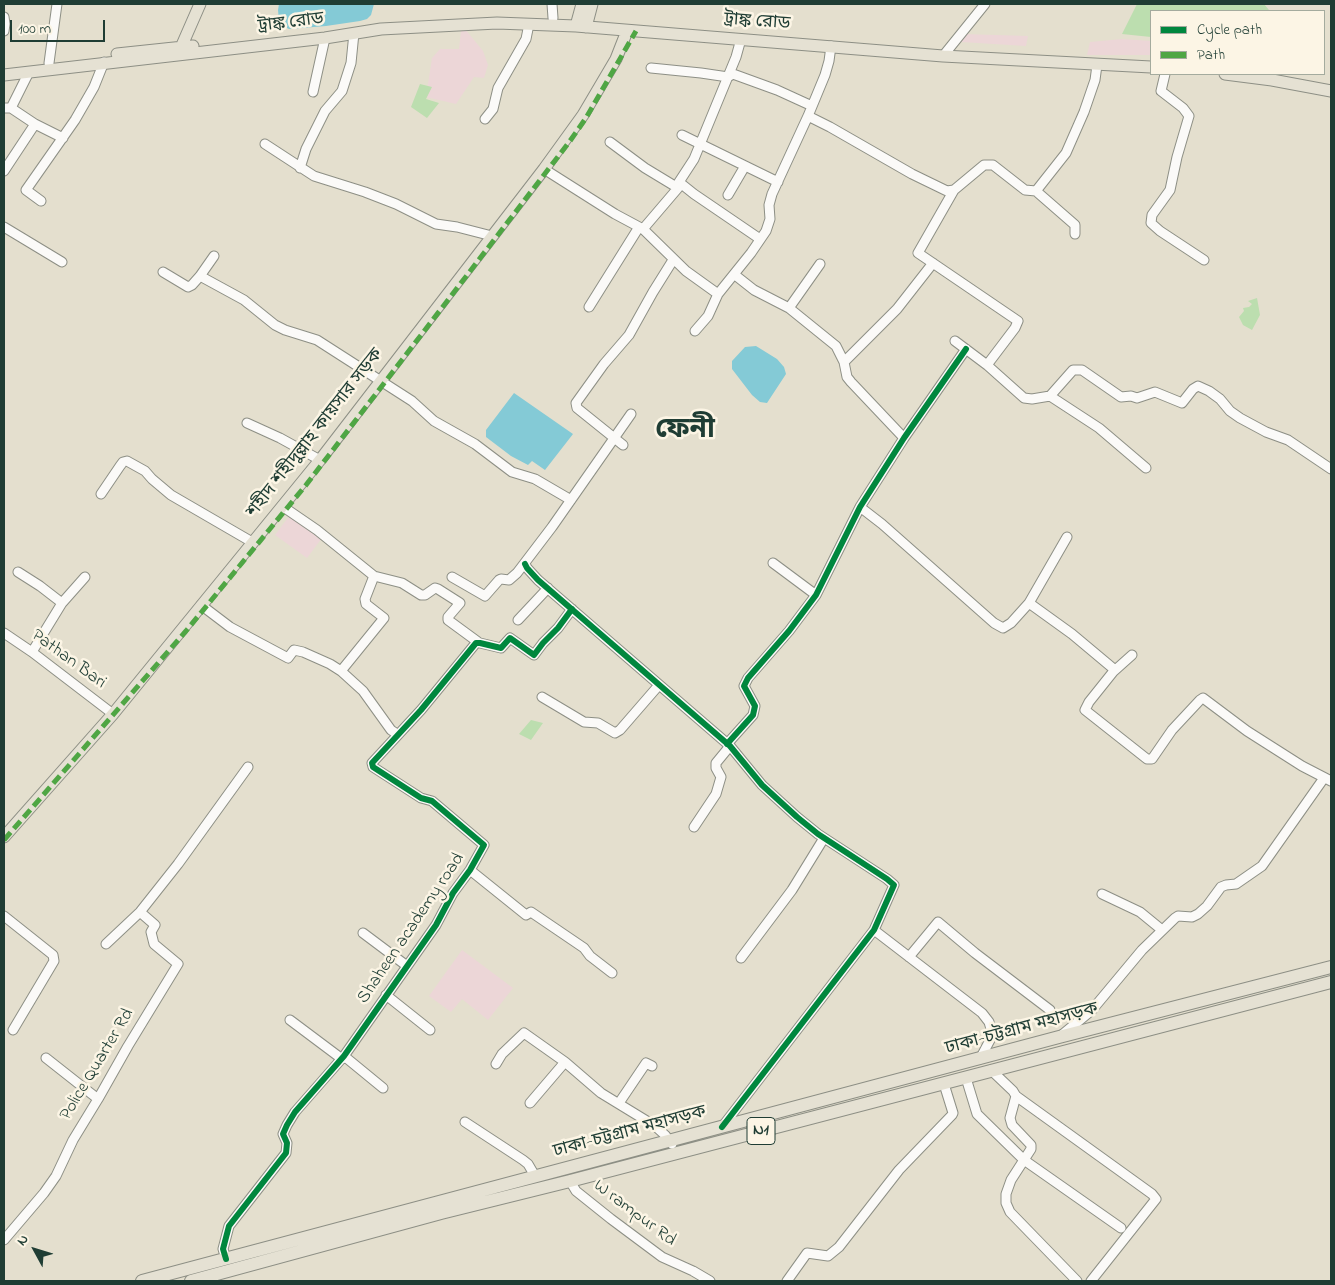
<!DOCTYPE html>
<html>
<head>
<meta charset="utf-8">
<style>
  body { margin:0 }
  #map { position:relative; width:1335px; height:1285px; overflow:hidden; background:#e4dfce; font-family:"Indie Flower",sans-serif }
  canvas { display:block }
  .frame { position:absolute; inset:0; border:5px solid #1f3d34; pointer-events:none }
  .legend { position:absolute; left:1150px; top:10px; width:175px; height:65px; box-sizing:border-box; background:#fcf5e5; border:1px solid #a4ab9e; margin:0; padding:6px 9px; list-style:none; font-size:15px; color:#1f3d34 }
  .legend li { display:flex; align-items:center; gap:10px; height:25px }
  .legend b { width:25px; border:1px solid #a4ab9e }
  .north { position:absolute; left:10px; top:1225px; width:50px; height:50px; -webkit-text-stroke:4px #fcf5e5; paint-order:stroke; rotate:309deg; font-size:14px; font-weight:700; line-height:20px; text-align:center; color:#1f3d34 }
  .north::after { content:''; display:block; margin:auto; width:18px; height:22px; background:#1f3d34; clip-path:polygon(50% 0,100% 100%,50% 72%,0 100%) }
  .scale { position:absolute; left:10px; top:20px; width:95px; height:22px; box-sizing:border-box; border:2px solid #1f3d34; border-top:0; padding-left:6px; font-size:15px; line-height:18px; white-space:nowrap; color:#1f3d34; -webkit-text-stroke:4px #fcf5e5; paint-order:stroke }
</style>
</head>
<body>
<div id="map">
<canvas width="1335" height="1285"></canvas>
<div class="frame"></div>
<ul class="legend">
<li><b style="height:6px;background:#00873e"></b>Cycle path</li>
<li><b style="height:6px;background:#4fa644"></b>Path</li>
</ul>
<div class="north">N</div>
<div class="scale">100 m</div>
</div>
<script>
const g = document.querySelector('canvas').getContext('2d');
g.lineJoin = 'round';
function fillPath(path, color) {
  g.fillStyle = color;
  g.fill(path, 'evenodd');
}
function poly(rows) {
  const path = new Path2D();
  for (const r of rows) {
    path.moveTo(r[0], r[1]);
    for (let i = 2; i < r.length; i += 2) path.lineTo(r[i], r[i + 1]);
  }
  return path;
}
function strokePath(path, color, width, dash) {
  g.strokeStyle = color;
  g.lineWidth = width;
  g.lineCap = dash ? 'butt' : 'round';
  g.setLineDash(dash || []);
  g.stroke(path);
}
function drawText(font, color, halo, rows, align = 'center') {
  g.font = font + ' "Indie Flower","Noto Sans Bengali",sans-serif';
  g.lineWidth = 5;
  g.setLineDash([]);
  g.textBaseline = 'middle';
  g.strokeStyle = halo;
  g.fillStyle = color;
  for (const [text, x, y, turn = 0] of rows) {
    g.save();
    g.translate(x, y);
    g.rotate((+turn || 0) * Math.PI / 180);
    g.textAlign = isNaN(turn) ? turn : align;
    if (halo) g.strokeText(text, 0, 0);
    g.fillText(text, 0, 0);
    g.restore();
  }
}
fillPath(poly([
  [465,29,483,51,488,65,484,78,474,77,456,104,426,97,432,58,440,49,459,49,461,31],
  [963,34,1028,36,1026,46,961,42],
  [1122,39,1151,41,1151,55,1087,55,1090,42],
  [290,515,322,538,307,558,275,535],
  [462,950,513,988,488,1020,462,999,451,1012,429,996]
]), '#ecd6d7');
fillPath(poly([
  [1137,4,1264,4,1269,10,1268,11,1151,11,1151,37,1122,34],
  [420,84,432,87,426,99,439,103,427,118,411,107],
  [1257,298,1260,315,1252,330,1243,325,1239,317,1244,311,1243,308,1249,307,1252,304,1248,301],
  [531,720,543,723,531,740,519,734]
]), '#bcdeaf');
fillPath(poly([
  [279,4,374,4,371,15,367,19,360,21,326,26,289,29,283,26,279,21,278,10],
  [756,346,777,359,784,367,786,374,767,403,760,402,752,395,732,369,732,361,745,347],
  [514,393,573,434,545,470,532,461,528,465,511,456,486,437,486,430]
]), '#84cad6');
const minor = poly([
  [552,4,553,18],
  [4,17,5,24,4,31],
  [943,56,985,4],
  [49,63,57,4],
  [651,68,701,73,728,77,733,74,777,90,812,106],
  [1165,74,1161,91,1183,108,1189,116,1177,157,1170,190,1152,215,1151,223,1160,231,1204,260],
  [313,92,325,38],
  [4,108,11,108,35,124,63,138],
  [11,108,29,72],
  [808,116,830,127,912,174,947,191,954,190,984,165,993,165,1025,190,1036,191,1075,225,1075,234],
  [485,119,493,109,498,88,526,39,529,24],
  [682,135,778,182],
  [610,142,645,168,678,188],
  [265,144,314,176,365,192,396,204,436,224,457,227,492,236],
  [300,168,306,149,325,111,342,91,351,63,354,33],
  [544,169,615,214,643,229,686,271,718,294],
  [4,171,35,124],
  [679,182,694,194,760,239],
  [954,190,918,253,1018,321,1015,328,987,365],
  [1036,191,1066,153,1084,112,1095,80,1097,65],
  [728,195,745,166],
  [41,201,26,190,75,120,94,87,104,62],
  [4,227,62,262],
  [643,229,678,188,679,182,694,159,736,57,741,39],
  [163,272,188,287,192,285,200,276,214,256],
  [735,275,754,290,789,308,836,346,844,362,847,377,851,382,904,438],
  [200,276,244,300,275,325,285,330,317,340,412,401,434,421,475,444,512,472,535,479,571,500],
  [589,307,639,227],
  [789,308,820,264],
  [695,331,708,316,718,294,751,253,766,231,770,219,769,205,772,194,808,116,825,75,829,61,831,46],
  [955,341,987,365,1024,398,1032,399,1050,396,1099,428,1146,468],
  [844,362,897,309,933,263],
  [1050,396,1073,370,1082,370,1121,397,1131,396,1137,398,1155,392,1182,403,1193,389,1198,386,1209,391,1220,399,1230,411,1240,418,1266,432,1288,440,1331,469],
  [247,423,280,438,320,460],
  [623,445,577,408,576,403,604,364,629,335,653,292,673,260],
  [101,494,120,466,123,462,127,461,145,471,152,479,171,495,252,542],
  [282,506,317,530,374,576,365,599,366,604,384,618,341,671],
  [860,507,882,524,994,623,1003,628,1011,623,1029,603,1067,537],
  [773,563,816,595],
  [525,564,527,568,538,580,730,746,762,785,797,817,818,834,887,879,894,885,874,930,722,1127],
  [18,572,40,586,62,603],
  [374,576,402,583,421,595,425,595,435,588,438,589,460,603,448,617,448,620,478,642],
  [452,577,485,596,499,580,501,579,509,580,517,573,552,527,631,414],
  [1029,603,1072,634,1115,670],
  [201,605,230,627,288,658,294,650,303,652,330,664,341,671,363,691,391,730,397,734],
  [518,620,548,588],
  [4,633,32,652,113,714],
  [32,652,62,603,85,577],
  [1132,655,1113,672,1089,702,1085,710,1147,759,1152,759,1172,730,1200,700,1203,698,1247,731,1302,766,1331,781],
  [542,697,584,722,598,723,615,733,620,730,659,685],
  [727,744,753,715,755,706,744,686,748,678,789,631,816,595,860,507,904,438,966,349],
  [694,827,716,794,721,777,716,768,716,763,730,746],
  [470,870,526,915,531,912,584,948,590,956,612,973],
  [1102,894,1140,912,1162,930],
  [4,916,53,955,54,961,13,1030],
  [874,930,982,1013,989,1022,991,1029,990,1040,980,1059],
  [363,933,407,966],
  [106,944,140,912,178,864,248,767],
  [909,957,938,922,975,953,1050,1010],
  [741,958,792,890,824,838],
  [386,995,430,1030],
  [290,1020,342,1059],
  [1063,1034,1092,1010,1142,950,1175,918,1178,916,1192,917,1198,914,1207,906,1221,887,1226,885,1236,884,1262,866,1324,778],
  [344,1056,383,1088],
  [46,1058,98,1099],
  [496,1064,502,1054,524,1033,565,1062,601,1093,655,1126,665,1135,672,1144],
  [991,1070,1013,1091,1016,1096,1010,1118,1012,1125,1031,1145,1031,1149,1011,1180,1006,1194,1006,1203,1010,1212,1077,1281],
  [966,1078,977,1114,1024,1160,1121,1228],
  [1016,1096,1152,1194,1156,1199,1091,1281],
  [530,1103,565,1062],
  [619,1103,646,1063,652,1066],
  [465,1122,523,1160,528,1164,535,1176],
  [570,1181,576,1191,611,1219,662,1257,693,1271,710,1281],
  [4,1240,44,1193,56,1176,73,1140,98,1099,128,1046,178,964,154,944,151,932,155,925,140,912],
  [226,1259,223,1249,229,1226,286,1153,287,1143,283,1134,287,1125,295,1112,344,1056,436,925,453,893,470,870,484,845,432,801,421,798,373,767,372,763,421,710,476,643,480,643,501,648,510,638,534,655,543,643,558,628,572,609],
  [787,1281,807,1253,828,1256,839,1247,899,1170,952,1115,953,1113,944,1084]
]);
const major = poly([
  [576,26,582,4],
  [586,27,592,4],
  [179,52,200,4],
  [117,54,193,46],
  [1225,74,1272,80,1331,91],
  [4,75,325,38,381,29,497,23,576,26,943,56,1151,67],
  [4,837,113,714,320,460,544,169,583,115,616,59,627,31]
]);
const highway = poly([
  [142,1281,1059,1037,1331,967],
  [191,1281,441,1213,570,1181,1331,982]
]);
strokePath(minor, '#8d8f85', 11);
strokePath(major, '#8d8f85', 13);
strokePath(highway, '#8d8f85', 14);
strokePath(minor, '#fbfaf8', 9);
strokePath(major, '#e5e1d3', 11);
strokePath(highway, '#e5e1d3', 12);
strokePath(poly([
  [4,840,186,631,306,485,570,141,586,118,636,31]
]), '#4fa644', 5, [10, 5]);
strokePath(poly([
  [525,564,527,568,538,580,730,746,762,785,797,817,818,834,887,879,894,885,874,930,722,1127],
  [727,744,753,715,755,706,744,686,748,678,789,631,816,595,860,507,904,438,966,349],
  [226,1259,223,1249,229,1226,286,1153,287,1143,283,1134,287,1125,295,1112,344,1056,436,925,453,893,470,870,484,845,432,801,421,798,373,767,372,763,421,710,476,643,480,643,501,648,510,638,534,655,543,643,558,628,572,609]
]), '#00873e', 6);
for (const [x, y, w] of [
  [761,1131,28]
]) {
  const box = new Path2D();
  box.roundRect(x - w / 2, y - 13.5, w, 27, 4);
  g.fillStyle = '#fcf5e5';
  g.fill(box);
  strokePath(box, '#1f3d34', 1);
}
drawText('bold 16px', '#1f3d34', null, [
  ["N1",761,1131]
]);
drawText('18px', '#1f3d34', '#fcf5e5', [
  ["ট্রাঙ্ক রোড",757,23,4],
  ["ট্রাঙ্ক রোড",291,24,-7],
  ["শহীদ শহীদুল্লাহ কায়সার সড়ক",316,434,-52],
  ["Pathan Bari",68,660,36],
  ["Shaheen academy road",412,929,-56],
  ["ঢাকা-চট্টগ্রাম মহাসড়ক",1022,1030,-15],
  ["Police Quarter Rd",98,1065,-59],
  ["ঢাকা-চট্টগ্রাম মহাসড়ক",630,1133,-15],
  ["W rampur Rd",634,1214,37]
]);
drawText('bold 28px', '#1f3d34', '#fcf5e5', [
  ["ফেনী",685,432]
]);
</script>
</body>
</html>
